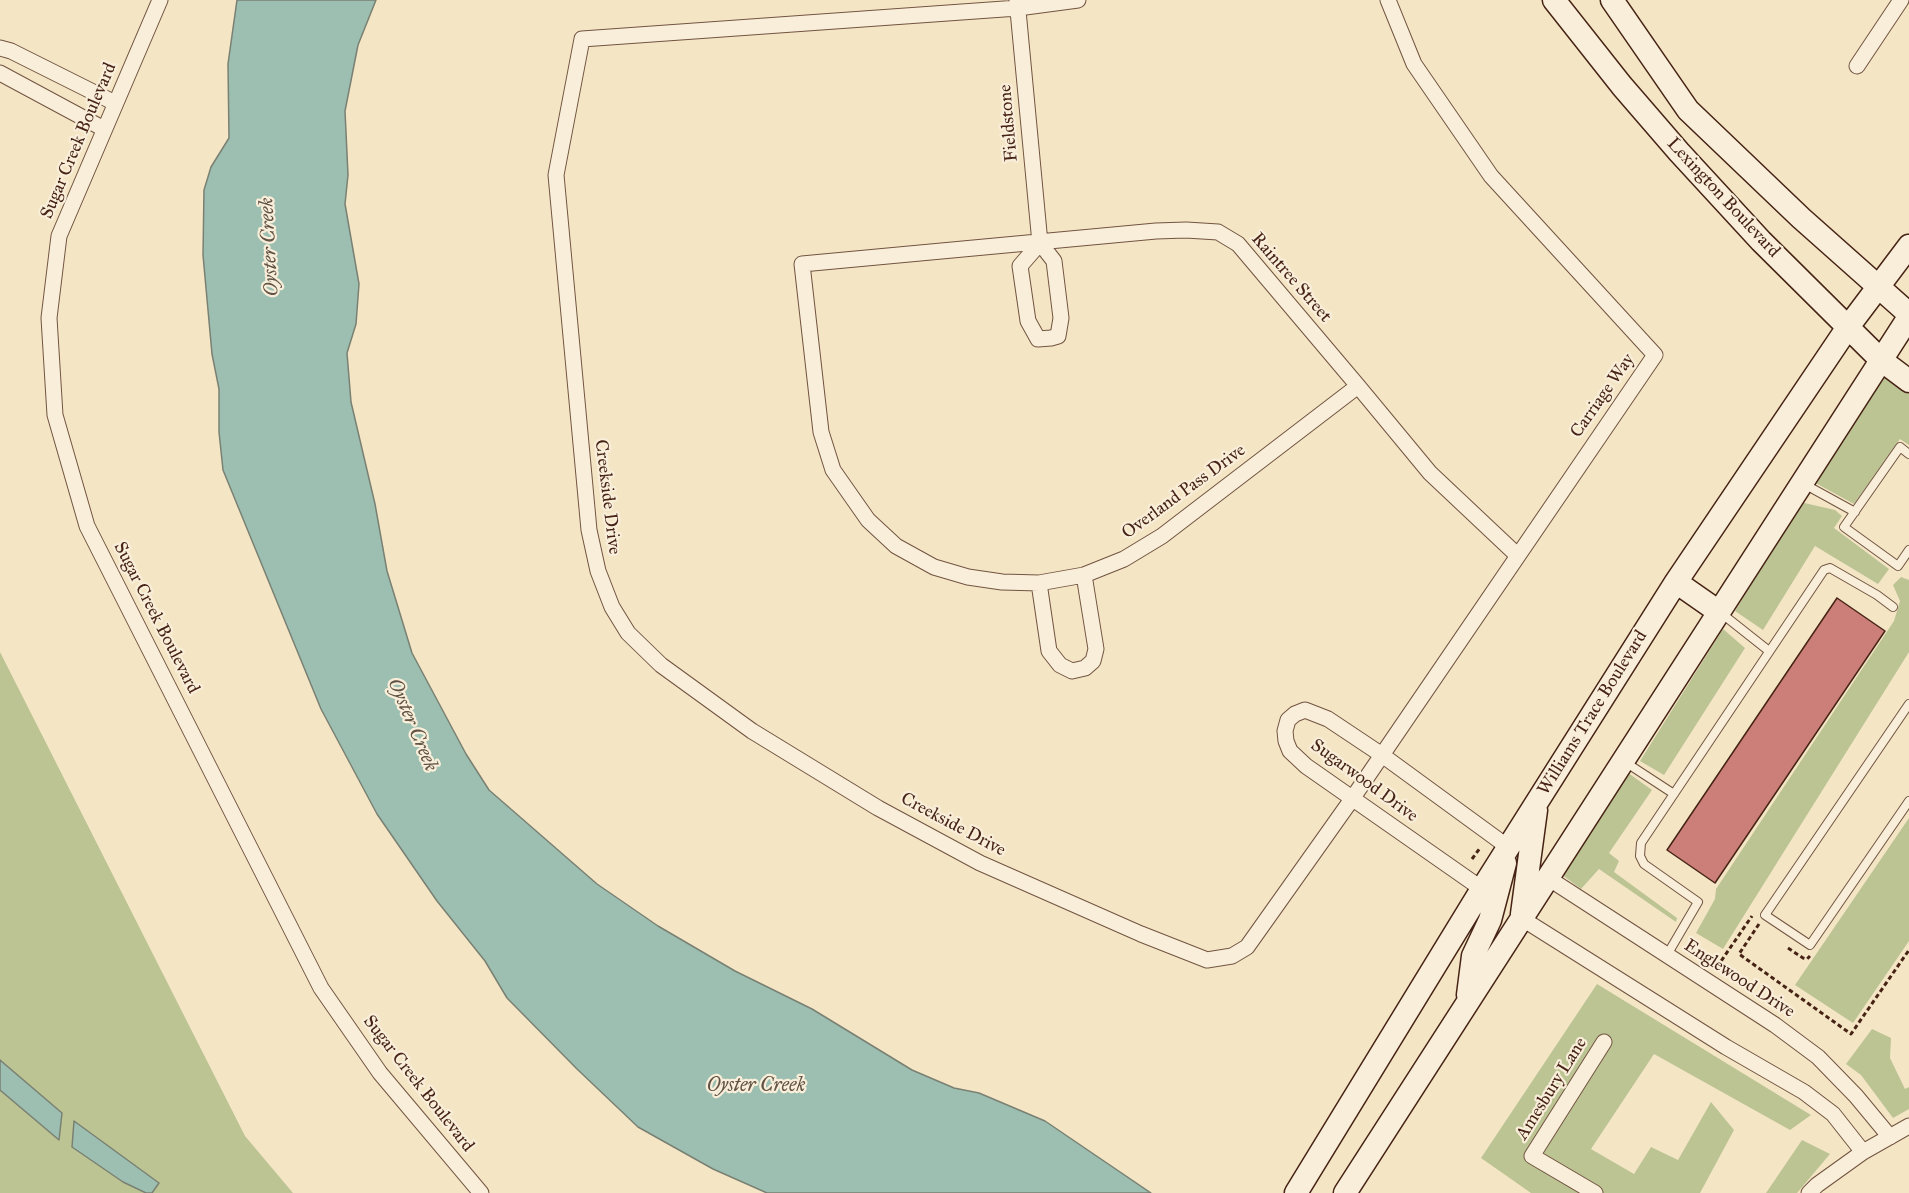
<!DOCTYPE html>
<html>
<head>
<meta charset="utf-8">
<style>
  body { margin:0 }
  canvas { display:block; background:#f4e5c5 }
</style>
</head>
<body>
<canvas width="1909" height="1193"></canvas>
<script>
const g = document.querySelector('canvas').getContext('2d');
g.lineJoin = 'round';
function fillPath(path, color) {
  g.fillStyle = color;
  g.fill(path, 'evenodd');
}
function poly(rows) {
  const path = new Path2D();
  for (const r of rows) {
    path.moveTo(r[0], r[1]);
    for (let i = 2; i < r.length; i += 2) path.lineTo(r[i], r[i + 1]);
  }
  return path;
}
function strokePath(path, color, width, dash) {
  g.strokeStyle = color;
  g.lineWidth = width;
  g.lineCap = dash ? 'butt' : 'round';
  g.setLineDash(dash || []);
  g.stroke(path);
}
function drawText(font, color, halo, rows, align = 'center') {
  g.font = font + ' "IM FELL Great Primer",serif';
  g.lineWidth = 4.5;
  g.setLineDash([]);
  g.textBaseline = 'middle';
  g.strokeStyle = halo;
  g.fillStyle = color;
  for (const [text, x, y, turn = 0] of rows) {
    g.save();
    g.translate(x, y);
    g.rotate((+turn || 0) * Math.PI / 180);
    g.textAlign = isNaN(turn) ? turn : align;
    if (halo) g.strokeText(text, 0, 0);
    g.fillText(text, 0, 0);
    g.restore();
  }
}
fillPath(poly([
  [1882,367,1909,387,1909,445,1900,439,1854,504,1810,480],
  [1800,502,1835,510,1842,516,1834,528,1889,569,1878,584,1815,546,1763,630,1735,611],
  [1901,577,1909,580,1909,652,1723,949,1696,933,1715,899,1716,889,1894,621,1900,601,1893,585],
  [1723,629,1745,648,1664,775,1640,761],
  [0,652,245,1136,293,1193,0,1193],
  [1624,770,1652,790,1609,853,1619,861,1614,872,1677,918,1676,922,1599,869,1581,889,1561,874],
  [1909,818,1909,941,1853,1023,1795,985],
  [1597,984,1811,1115,1790,1130,1654,1054,1591,1149,1634,1174,1651,1147,1678,1160,1711,1102,1734,1130,1700,1193,1531,1193,1481,1158],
  [1872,1029,1891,1038,1890,1058,1905,1089,1909,1087,1909,1109,1893,1118,1861,1075,1846,1064],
  [1802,1140,1830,1154,1797,1193,1766,1193]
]), '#bcc494');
const water = poly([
  [237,0,376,0,358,45,345,111,348,175,345,204,359,284,356,324,347,353,351,402,375,504,387,571,412,653,466,754,489,790,597,884,658,926,735,971,812,1009,912,1070,954,1088,979,1093,1045,1121,1151,1193,767,1193,713,1169,638,1127,577,1069,507,998,485,961,437,901,377,814,321,709,223,470,219,432,219,389,212,354,203,255,204,190,211,167,229,138,228,64,237,0],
  [0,1060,62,1113,59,1140,0,1090,0,1060],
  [74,1121,159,1183,152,1193,146,1193,123,1182,72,1147,74,1121]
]);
fillPath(water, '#9cbfb1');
strokePath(water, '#7a8173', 1.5);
const building = poly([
  [1837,598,1885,631,1715,883,1667,850,1837,598]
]);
fillPath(building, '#cb7f78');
strokePath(building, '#462315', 1.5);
const service = poly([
  [1909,454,1900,447,1844,527,1898,566,1909,550],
  [1804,484,1855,512],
  [1721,613,1769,651],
  [1909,704,1765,915,1810,945,1909,801],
  [1625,762,1674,794],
  [1667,955,1698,902,1644,864,1640,856,1641,843,1824,570,1830,568,1877,595,1893,607]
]);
const minor = poly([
  [160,0,59,236,49,318,55,415,87,526,321,988,380,1073,481,1193],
  [1017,0,1040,243,1054,261,1061,318,1058,336,1051,338,1038,339,1028,321,1020,266,1040,243],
  [1078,0,1018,8,582,39,556,175,589,530,598,571,612,607,628,633,661,665,752,731,878,808,980,863,1141,934,1207,960,1232,956,1247,947,1352,799,1655,355,1491,176,1414,64,1388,0],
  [0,48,11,51,115,103],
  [1857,66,1901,0],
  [0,73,104,129],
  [1358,386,1162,536,1124,559,1084,575,1039,583,1002,582,968,577,934,567,896,546,868,520,833,470,821,432,802,264,1156,231,1186,230,1218,232,1238,244,1358,386,1430,473,1517,555],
  [1039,583,1049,651,1060,665,1072,671,1085,668,1093,661,1096,649,1084,575],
  [1548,878,1775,1025,1818,1057,1856,1096,1890,1137],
  [1482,889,1306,766,1290,751,1286,741,1285,731,1288,720,1295,714,1305,710,1328,719,1382,755,1508,847],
  [1521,918,1726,1047,1804,1092,1833,1114,1863,1152],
  [1595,1193,1532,1156,1604,1042],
  [1809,1193,1817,1185,1863,1152,1909,1126]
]);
const secondary = poly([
  [1554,0,1622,86,1679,152,1761,241,1881,360,1909,381],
  [1612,0,1688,110,1801,218,1909,314],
  [1676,582,1719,612],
  [1522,914,1536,810],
  [1468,995,1473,956,1490,920,1505,863],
  [1296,1193,1482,889,1676,582,1848,327,1909,246],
  [1345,1193,1909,317]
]);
strokePath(service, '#725441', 10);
strokePath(minor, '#725441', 17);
strokePath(secondary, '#462315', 25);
strokePath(poly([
  [1472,859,1480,848],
  [1759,924,1739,954,1851,1034,1909,950],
  [1788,948,1803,958,1807,959,1810,956],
  [1717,967,1752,916]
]), '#462315', 3, [4.5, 3]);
strokePath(service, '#f8eed9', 8);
strokePath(minor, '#f8eed9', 15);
strokePath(secondary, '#f8eed9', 22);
drawText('18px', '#462315', '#f8eed9', [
  ["Fieldstone",1009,123,-95],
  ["Sugar Creek Boulevard",79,141,-67],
  ["Lexington Boulevard",1723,198,47],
  ["Raintree Street",1291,278,49],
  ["Carriage Way",1603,396,-55],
  ["Overland Pass Drive",1184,492,-36],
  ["Creekside Drive",607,497,83],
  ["Sugar Creek Boulevard",156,618,63],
  ["Williams Trace Boulevard",1593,713,-58],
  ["Sugarwood Drive",1364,781,36],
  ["Creekside Drive",953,825,28],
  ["Englewood Drive",1739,979,33],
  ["Sugar Creek Boulevard",418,1084,52],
  ["Amesbury Lane",1552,1089,-58]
]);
drawText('italic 20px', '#605244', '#f8eed9', [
  ["Oyster Creek",270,247,-93],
  ["Oyster Creek",412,725,67],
  ["Oyster Creek",756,1086]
]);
</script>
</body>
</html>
